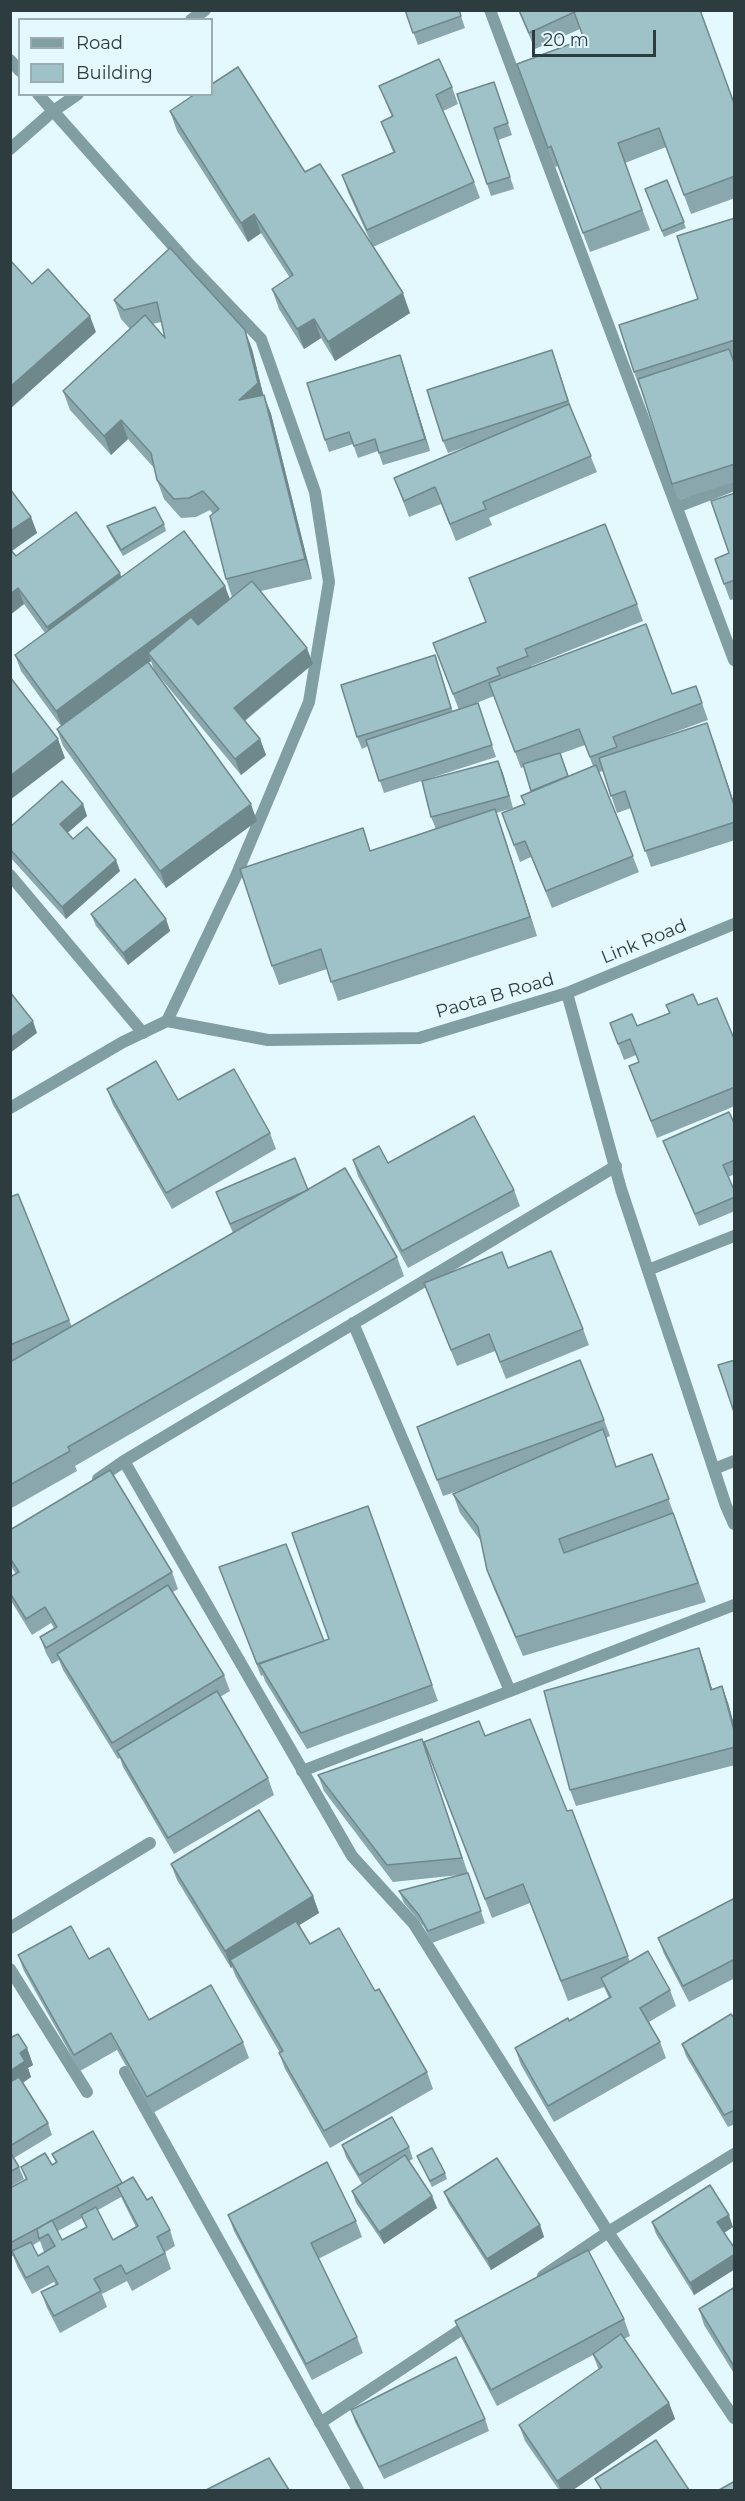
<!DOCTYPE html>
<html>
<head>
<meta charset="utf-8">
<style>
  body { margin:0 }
  #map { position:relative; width:745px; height:2501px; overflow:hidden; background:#e4f9fd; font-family:Montserrat,sans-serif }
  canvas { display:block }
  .frame { position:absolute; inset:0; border:12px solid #2d3c3e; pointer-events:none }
  .legend { position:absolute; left:18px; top:18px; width:195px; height:78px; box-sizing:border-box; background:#e4f9fd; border:2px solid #9badb1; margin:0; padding:8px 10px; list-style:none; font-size:18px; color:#2d3c3e }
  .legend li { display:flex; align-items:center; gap:12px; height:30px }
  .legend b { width:30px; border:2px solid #9badb1 }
  .scale { position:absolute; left:532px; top:30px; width:124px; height:27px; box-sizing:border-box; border:3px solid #2d3c3e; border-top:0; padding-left:8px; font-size:18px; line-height:21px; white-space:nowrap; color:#2d3c3e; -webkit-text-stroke:4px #e4f9fd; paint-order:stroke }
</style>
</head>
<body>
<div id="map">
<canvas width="745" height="2501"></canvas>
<div class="frame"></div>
<ul class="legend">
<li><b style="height:8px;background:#819ea3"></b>Road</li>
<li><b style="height:16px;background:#9fc2c8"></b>Building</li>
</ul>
<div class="scale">20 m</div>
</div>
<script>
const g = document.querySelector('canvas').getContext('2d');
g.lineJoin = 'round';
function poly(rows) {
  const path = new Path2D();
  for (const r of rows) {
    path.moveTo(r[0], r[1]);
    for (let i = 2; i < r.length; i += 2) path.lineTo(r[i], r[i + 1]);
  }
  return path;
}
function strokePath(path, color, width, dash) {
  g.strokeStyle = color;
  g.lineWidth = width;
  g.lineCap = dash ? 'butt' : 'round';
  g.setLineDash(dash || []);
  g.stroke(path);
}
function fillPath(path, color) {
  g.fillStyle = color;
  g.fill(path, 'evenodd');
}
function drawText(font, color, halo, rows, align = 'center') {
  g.font = font + ' Montserrat,sans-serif';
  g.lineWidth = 5;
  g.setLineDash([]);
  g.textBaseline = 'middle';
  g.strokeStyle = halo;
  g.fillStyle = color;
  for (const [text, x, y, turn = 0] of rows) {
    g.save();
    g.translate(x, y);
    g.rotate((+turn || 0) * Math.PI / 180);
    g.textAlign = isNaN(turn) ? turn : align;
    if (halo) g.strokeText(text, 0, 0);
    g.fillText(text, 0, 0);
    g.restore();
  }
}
strokePath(poly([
  [490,10,734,660],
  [191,20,205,10],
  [10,60,20,71],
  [38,94,190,265,261,339,315,492,329,582,309,702,236,876,167,1021],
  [10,149,52,112,78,94],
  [677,507,734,485],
  [10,875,143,1033],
  [648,1270,734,1236],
  [353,1323,510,1691],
  [714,1469,734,1461],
  [98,1479,124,1461],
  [302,1771,734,1605],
  [10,1928,150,1843],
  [10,1969,87,2092],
  [125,2072,358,2490],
  [734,2154,608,2232,734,2418],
  [543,2276,608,2232,414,1924,352,1856,124,1461,616,1166],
  [320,2423,471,2323]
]), '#819ea3', 12);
strokePath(poly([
  [567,993,621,1189,726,1506,734,1524],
  [10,1108,123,1042,167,1021,268,1040,419,1038,567,993,734,924]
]), '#819ea3', 12);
fillPath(poly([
  [405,10,459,10,465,28,418,45],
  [518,10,700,10,735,106,735,198,691,214,666,147,625,163,650,230,590,252,558,166,555,167,517,64,584,39,580,29,535,49],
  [494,82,512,135,498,140,514,189,491,196,487,184],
  [379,86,452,87,458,104,443,111,474,182,480,198,373,247,348,192,342,175,393,152,381,122,392,117],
  [170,111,305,172,410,313,335,361,321,338,304,349,279,309,272,289,290,278,261,233,248,242,177,131],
  [667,180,686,228,664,237,645,189],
  [735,218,735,358,733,359,735,364,735,482,678,500,641,388,640,388,634,372,698,299],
  [170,248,252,349,263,395,271,414,312,579,261,591,313,664,245,721,260,739,266,755,241,775,154,670,151,661,148,663,257,821,166,888,63,746,57,729,61,726,21,671,15,655,45,633,24,604,10,615,10,489,31,517,37,533,12,551,16,556,122,577,225,586,229,599,232,597,226,579,213,514,210,510,196,517,181,518,164,499,157,480,155,469,128,439,111,455,70,410,63,391,130,329,121,319,114,300],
  [161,322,165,338,152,324],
  [552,350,573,413,597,472,489,518,492,525,456,541,441,504,409,517,394,478,474,444,448,453,443,441],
  [400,355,430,451,383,465,378,451,358,458,353,444,329,452,325,440],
  [735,493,735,599,730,600,715,559,729,553],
  [164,524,166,531,123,556,109,532,107,526],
  [637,604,643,621,531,666,532,667,672,694,696,686,708,720,656,739,713,739,735,806,735,840,651,867,631,808,617,813,603,771,599,772,639,872,552,908,531,857,520,862,502,813,524,804,521,796,531,791,524,767,521,768,494,696,469,706,478,703,496,757,384,793,368,746,362,749,357,737,435,655,453,712,459,710,433,643],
  [585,745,593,766,568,776,560,754],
  [498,761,513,808,496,813,537,936,338,1001,327,969,279,985,272,966,371,851,436,829,431,817],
  [83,804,87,816,67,833,73,839,120,871,66,919,10,857,10,827],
  [91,914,166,919,170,931,128,965,96,926],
  [666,1005,698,1005,735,1041,735,1106,657,1138,629,1066,639,1062,636,1055,624,1060,610,1023,637,1026,669,1013],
  [107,1089,178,1100,270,1133,276,1149,172,1209,113,1105],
  [735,1125,735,1174,728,1177,735,1192,735,1211,699,1226,663,1141],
  [353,1160,388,1163,514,1190,520,1206,408,1268,358,1176],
  [308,1190,397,1257,404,1276,75,1466,77,1471,10,1509,10,1197,18,1194,72,1327,233,1233,216,1192],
  [508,1268,583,1329,589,1345,506,1379,495,1351,457,1366,424,1283],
  [604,1420,610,1436,606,1438,616,1467,652,1454,706,1602,523,1656,494,1589,487,1570,481,1541,460,1513,453,1494,473,1486,443,1496,417,1427],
  [368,1506,438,1701,307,1749,265,1681,263,1675,261,1676,219,1567,324,1641,329,1639],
  [10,1530,172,1572,178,1589,173,1592,224,1675,230,1691,220,1697,268,1778,274,1795,174,1854,123,1767,120,1758,118,1759,63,1670,59,1660,52,1664,46,1653,40,1637,54,1628,51,1623,32,1635,10,1599,10,1577,16,1574,10,1565],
  [699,1648,705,1665,712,1689,722,1686,728,1703,735,1728,735,1765,576,1806,570,1790],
  [485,1736,567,1811,572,1810,630,1962,670,1990,676,2006,649,2022,660,2042,666,2058,554,2122,521,2065,515,2048,569,2021,609,1998,604,1987,568,2001,530,1903,492,1918,431,1761],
  [422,1739,485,1923,432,1943,424,1927,404,1903,399,1891,459,1875,393,1882,324,1791,318,1775],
  [171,1864,313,1896,319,1913,299,1925,310,1944,375,1991,427,2072,433,2089,330,2148,285,2069,279,2053,280,2053,236,1977,232,1967,231,1968,177,1880],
  [735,1898,735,1978,689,2002,664,1954,658,1938],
  [18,1955,89,1959,149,2020,243,2042,249,2058,153,2113,117,2050,80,2071,24,1971],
  [735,2019,735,2124,728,2127,686,2056,682,2044],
  [10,2038,27,2048,33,2065,28,2068,31,2077,23,2083,48,2123,52,2135,14,2158,19,2167,24,2179,10,2187],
  [342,2145,409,2147,413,2159,409,2161,432,2196,437,2208,384,2244,356,2203,352,2191,362,2184,346,2157],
  [52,2154,122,2183,147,2200,170,2230,175,2246,165,2252,171,2269,132,2291,127,2281,102,2294,107,2307,60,2333,47,2308,41,2292,56,2285,54,2282,32,2294,18,2268,13,2256,12,2256,10,2254,10,2188,26,2180,21,2167,52,2165,56,2163],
  [121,2197,136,2227,113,2240,98,2210],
  [82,2218,86,2227,62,2240,58,2231],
  [40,2241,44,2252,38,2256,33,2245],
  [417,2156,445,2173,447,2179,432,2187],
  [444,2192,540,2225,544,2237,491,2270,449,2204],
  [228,2215,356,2221,362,2237,318,2259,357,2337,363,2353,312,2380,234,2231],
  [652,2222,733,2227,724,2233,735,2249,735,2269,694,2295,656,2234],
  [735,2287,735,2375,704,2325,699,2309],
  [624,2319,630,2336,624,2339,669,2403,675,2419,573,2490,559,2490,525,2441,519,2425,599,2370,593,2355,497,2406,461,2337,455,2321],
  [351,2410,485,2419,489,2431,384,2479,355,2422]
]), '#89a7ac');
fillPath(poly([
  [254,214,261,233,248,242,241,223],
  [403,293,410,313,335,361,328,342],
  [90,316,96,332,10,409,10,387],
  [314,319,321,338,304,349,297,329],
  [245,330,252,349,265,402,239,400],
  [400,355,404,367,430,451,425,439],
  [264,395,271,414,312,579,305,559],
  [121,420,128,439,111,455,104,436],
  [31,517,37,533,10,552,10,531],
  [120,573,126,589,53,643,47,627],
  [225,586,231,602,153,660,148,653,151,661,62,727,56,711],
  [18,588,24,604,10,615,10,594],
  [307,648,313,664,240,724,234,708],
  [707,723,735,806,735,808],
  [58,739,65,758,10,800,10,776],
  [260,739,266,755,241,775,235,759],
  [498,761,503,773,513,808,509,796],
  [83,804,87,816,64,836,60,824],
  [251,804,257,821,166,888,160,871],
  [495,809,502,829,537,936,530,917],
  [116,860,120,871,66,919,62,907],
  [166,919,170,931,128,965,123,953],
  [33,1021,37,1033,10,1053,10,1038],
  [699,1648,705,1665,717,1706,711,1690],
  [722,1686,728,1703,735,1728,735,1734],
  [313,1896,319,1913,233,1966,230,1960,232,1967,231,1968,225,1951],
  [27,2048,33,2065,28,2068,31,2077,10,2091,10,2071,20,2053],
  [432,2196,437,2208,384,2244,379,2232],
  [729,2215,733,2227,722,2234,717,2222],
  [540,2225,544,2237,491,2270,487,2259],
  [735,2254,735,2269,694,2295,690,2283],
  [669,2403,675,2419,573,2490,561,2490,557,2481]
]), '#6f888c');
const building = poly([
  [405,10,459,10,461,16,413,33,405,10],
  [519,10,579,10,529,33,519,10],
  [579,10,700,10,735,106,735,176,684,195,659,128,618,143,642,210,583,233,551,146,548,148,517,64,584,39,574,12,579,10],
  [439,59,452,87,436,95,474,182,367,230,342,175,395,152,381,122,393,116,379,86,439,59],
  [238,67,305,172,320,164,403,293,328,342,314,319,297,329,272,289,293,275,254,214,241,223,170,111,195,94,212,94,212,84,238,67],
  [494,82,508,123,494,128,510,177,487,184,457,94,494,82],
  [667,180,684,222,662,231,645,189,667,180],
  [735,218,735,340,634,372,619,325,698,299,677,236,735,218],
  [170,248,245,330,258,383,239,400,264,395,305,559,226,579,210,516,219,509,203,491,189,498,174,499,157,480,151,453,121,420,104,436,63,391,145,315,165,338,157,302,124,310,114,300,170,248],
  [10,260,32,284,48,269,90,316,10,387,10,260],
  [729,349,735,365,735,464,672,484,638,379,729,349],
  [552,350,568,401,443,441,427,390,552,350],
  [400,355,425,439,379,453,375,439,354,446,349,432,325,440,307,383,400,355],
  [569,404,591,456,483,502,486,509,450,524,435,487,404,501,394,478,569,404],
  [10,489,31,517,10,531,10,489],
  [735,493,735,580,724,584,715,559,729,553,711,501,735,493],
  [155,507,164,524,121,550,107,526,155,507],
  [76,512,120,573,47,627,18,588,10,594,10,549,16,556,76,512],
  [605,524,637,604,525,649,528,656,497,668,500,675,453,694,433,643,486,622,469,578,605,524],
  [184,531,225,586,56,711,15,655,184,531],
  [252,581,307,648,234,708,260,739,235,759,148,653,191,617,198,625,252,581],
  [646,624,672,694,696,686,702,703,613,737,617,747,590,757,579,729,515,752,489,683,646,624],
  [435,655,451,708,357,737,341,685,435,655],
  [148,662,251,804,160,871,57,729,148,662],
  [10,677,58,739,10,776,10,677],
  [478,703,492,745,379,781,366,740,478,703],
  [707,723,735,808,735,822,645,851,625,791,611,796,599,758,707,723],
  [560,753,568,776,531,791,523,764,560,753],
  [498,761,509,796,431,817,422,781,498,761],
  [596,765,633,856,546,891,525,841,514,845,502,813,525,804,521,796,596,765],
  [62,781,83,804,60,824,73,839,87,827,116,860,62,907,10,849,10,827,62,781],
  [495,809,530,917,331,982,321,949,272,966,240,869,363,828,370,851,495,809],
  [135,879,166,919,123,953,91,914,135,879],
  [10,992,33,1021,10,1038,10,992],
  [693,994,698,1005,717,998,735,1041,735,1087,651,1121,629,1066,639,1062,630,1039,618,1044,610,1023,632,1014,637,1026,670,1013,666,1005,693,994],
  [156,1061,178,1100,234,1069,270,1133,166,1193,107,1089,156,1061],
  [729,1112,735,1125,735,1160,723,1165,735,1192,735,1197,695,1214,663,1141,729,1112],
  [474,1116,514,1190,402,1251,353,1160,379,1146,388,1163,474,1116],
  [295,1158,308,1190,230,1224,216,1192,295,1158],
  [345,1168,397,1257,68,1447,70,1451,10,1485,10,1362,345,1168],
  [18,1194,69,1320,10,1345,10,1197,18,1194],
  [551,1251,583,1329,500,1362,489,1334,451,1350,424,1283,502,1252,508,1268,551,1251],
  [580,1360,604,1420,437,1480,417,1427,580,1360],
  [735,1360,735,1415,718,1365,735,1360],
  [603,1429,616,1467,652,1454,669,1499,559,1539,564,1553,673,1513,698,1583,516,1637,487,1570,478,1527,453,1494,603,1429],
  [110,1470,172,1572,46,1648,40,1637,57,1627,45,1607,26,1619,10,1593,10,1577,19,1572,10,1558,10,1530,110,1470],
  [368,1506,432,1685,301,1733,259,1664,329,1639,292,1533,368,1506],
  [286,1544,324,1641,257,1664,219,1567,286,1544],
  [168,1585,224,1675,112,1743,57,1654,168,1585],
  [699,1648,711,1690,722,1686,735,1734,735,1747,570,1790,544,1691,699,1648],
  [217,1691,268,1778,168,1838,117,1751,217,1691],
  [530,1719,567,1811,572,1810,628,1956,561,1981,523,1884,485,1899,424,1742,479,1721,485,1736,530,1719],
  [422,1739,462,1858,387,1865,318,1775,422,1739],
  [259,1810,313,1896,225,1951,171,1864,259,1810],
  [468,1873,481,1911,428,1931,419,1915,399,1891,468,1873],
  [735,1898,735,1959,683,1986,658,1938,735,1898],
  [296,1921,310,1944,339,1928,375,1991,379,1989,427,2072,324,2131,279,2053,283,2051,230,1960,296,1921],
  [71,1926,89,1959,109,1948,149,2020,211,1985,243,2042,147,2097,111,2033,74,2055,18,1955,71,1926],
  [648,1951,670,1990,640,2008,660,2042,548,2106,515,2048,568,2018,569,2021,611,1997,601,1978,648,1951],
  [731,2014,735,2019,735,2110,724,2115,682,2044,731,2014],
  [18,2034,27,2048,20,2053,25,2061,10,2071,10,2038,18,2034],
  [19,2077,48,2123,10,2146,10,2082,19,2077],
  [392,2117,409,2147,359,2175,342,2145,392,2117],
  [93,2131,122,2183,10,2243,10,2188,27,2179,21,2167,45,2153,52,2165,57,2162,52,2154,93,2131],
  [432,2148,445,2173,430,2181,417,2156,432,2148],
  [10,2152,19,2167,10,2172,10,2152],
  [405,2155,432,2196,379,2232,352,2191,405,2155],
  [497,2158,540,2225,487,2259,444,2192,497,2158],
  [327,2162,356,2221,311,2243,357,2337,306,2364,228,2215,327,2162],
  [133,2177,147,2200,152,2197,170,2230,157,2237,165,2253,126,2274,121,2265,94,2279,101,2291,54,2316,41,2292,58,2284,48,2266,26,2278,12,2251,31,2242,38,2256,55,2246,48,2234,39,2239,37,2229,52,2220,62,2240,87,2227,81,2215,96,2207,113,2240,138,2226,117,2186,133,2177],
  [710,2185,729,2215,717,2222,735,2249,735,2254,690,2283,652,2222,710,2185],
  [588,2250,624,2319,491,2390,455,2321,588,2250],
  [735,2287,735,2368,699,2309,735,2287],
  [621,2334,669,2403,557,2481,519,2425,602,2367,593,2354,621,2334],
  [456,2357,485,2419,379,2467,351,2410,456,2357],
  [656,2440,689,2490,602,2490,595,2479,656,2440],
  [269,2458,289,2490,206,2490,269,2458],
  [735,2481,735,2490,719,2490,735,2481]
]);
fillPath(building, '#9fc2c8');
strokePath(building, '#6f888c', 1.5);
drawText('18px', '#2d3c3e', '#e4f9fd', [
  ["Link Road",644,942,-22],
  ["Paota B Road",495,996,-16]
]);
</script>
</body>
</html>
